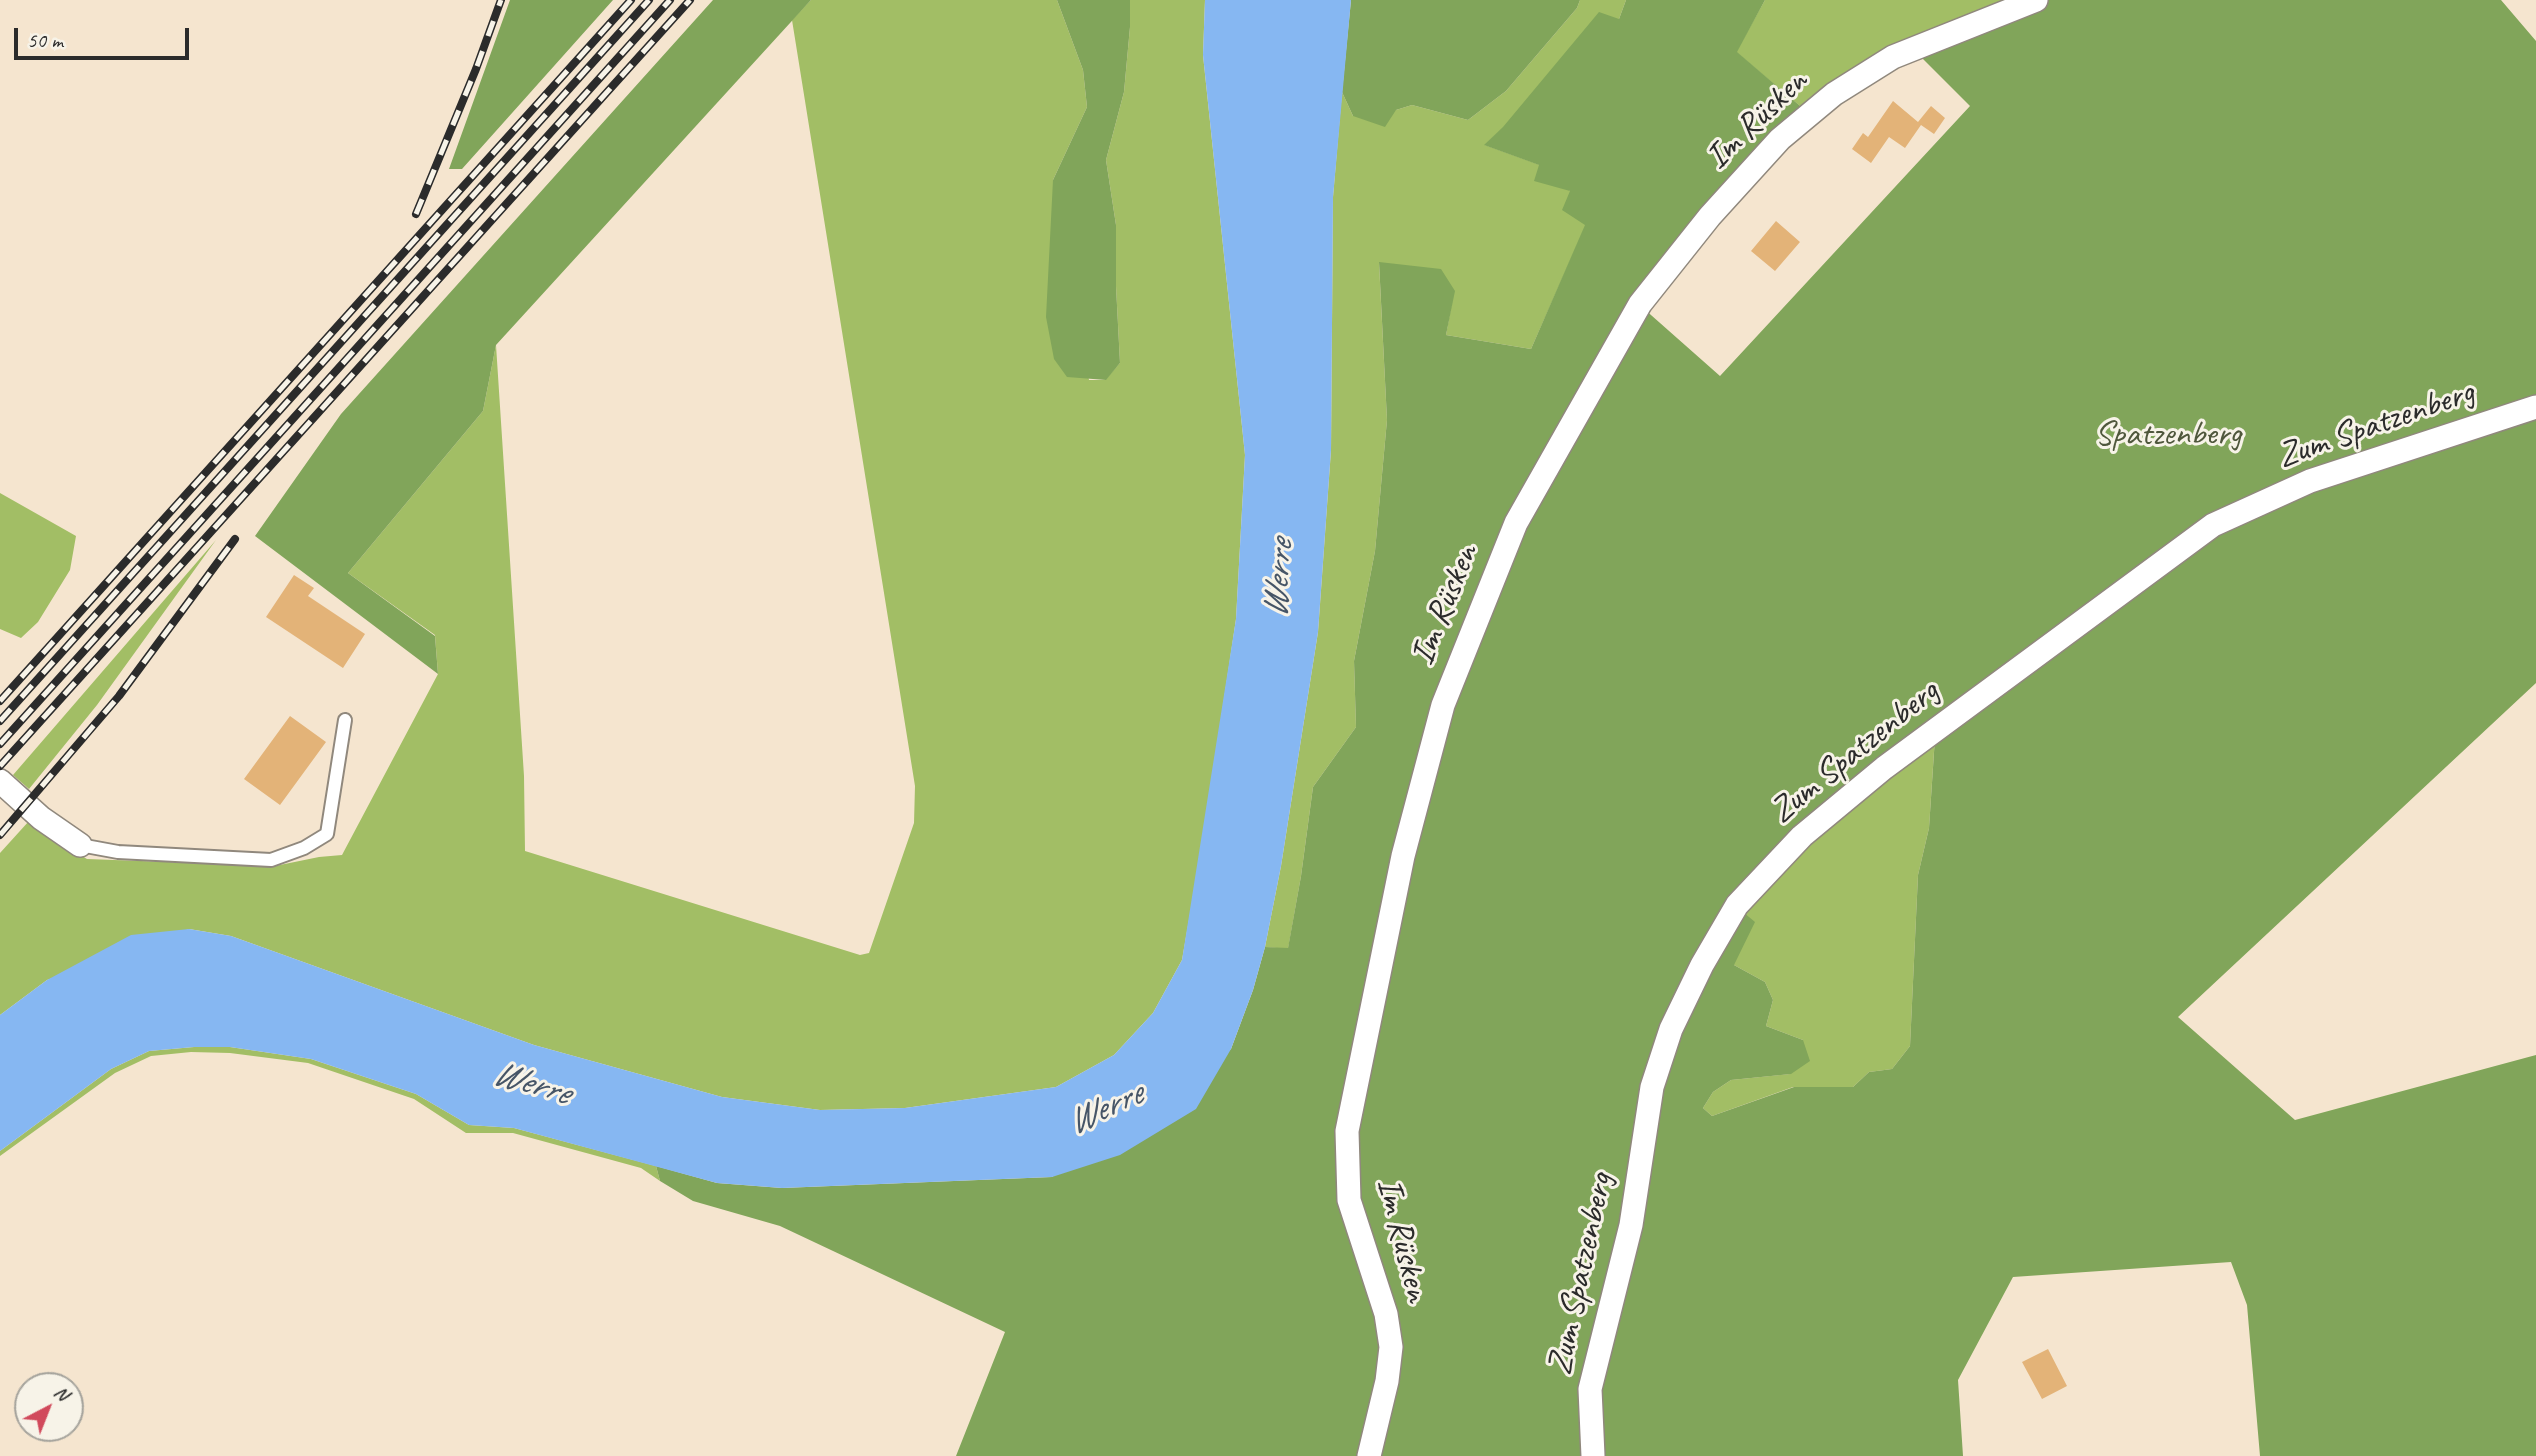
<!DOCTYPE html>
<html>
<head>
<meta charset="utf-8">
<style>
  body { margin:0 }
  #map { position:relative; width:2536px; height:1456px; overflow:hidden; background:#f5e5cf; font-family:Caveat,sans-serif }
  canvas { display:block }
  .north { position:absolute; left:14px; top:1372px; width:70px; height:70px; box-sizing:border-box; background:#f7f3e8; border:2px solid #a5a39c; border-radius:50%; rotate:42deg; font-size:19px; font-weight:700; line-height:28px; text-align:center; color:#2b2b2b }
  .north::after { content:''; display:block; margin:auto; width:24px; height:32px; background:#d1495b; clip-path:polygon(50% 0,100% 100%,50% 72%,0 100%) }
  .scale { position:absolute; left:14px; top:28px; width:175px; height:32px; box-sizing:border-box; border:4px solid #2b2b2b; border-top:0; padding-left:9px; font-size:21px; line-height:24px; white-space:nowrap; color:#2b2b2b; -webkit-text-stroke:5px #f7f3e8; paint-order:stroke }
</style>
</head>
<body>
<div id="map">
<canvas width="2536" height="1456"></canvas>
<div class="north">N</div>
<div class="scale">50 m</div>
</div>
<script>
const g = document.querySelector('canvas').getContext('2d');
g.lineJoin = 'round';
function fillPath(path, color) {
  g.fillStyle = color;
  g.fill(path, 'evenodd');
}
function poly(rows) {
  const path = new Path2D();
  for (const r of rows) {
    path.moveTo(r[0], r[1]);
    for (let i = 2; i < r.length; i += 2) path.lineTo(r[i], r[i + 1]);
  }
  return path;
}
function strokePath(path, color, width, dash) {
  g.strokeStyle = color;
  g.lineWidth = width;
  g.lineCap = dash ? 'butt' : 'round';
  g.setLineDash(dash || []);
  g.stroke(path);
}
function drawText(font, color, halo, rows, align = 'center') {
  g.font = font + ' Caveat,sans-serif';
  g.lineWidth = 6;
  g.setLineDash([]);
  g.textBaseline = 'middle';
  g.strokeStyle = halo;
  g.fillStyle = color;
  for (const [text, x, y, turn = 0] of rows) {
    g.save();
    g.translate(x, y);
    g.rotate((+turn || 0) * Math.PI / 180);
    g.textAlign = isNaN(turn) ? turn : align;
    if (halo) g.strokeText(text, 0, 0);
    g.fillText(text, 0, 0);
    g.restore();
  }
}
fillPath(poly([
  [811,0,1057,0,1083,70,1087,107,1053,180,1089,380,1105,380,1120,363,1116,286,1116,225,1106,160,1124,92,1130,27,1130,0,1205,0,1203,55,1245,455,1236,619,1203,839,1182,960,1153,1013,1114,1055,1056,1087,905,1108,820,1110,722,1097,534,1045,231,936,189,929,47,980,0,1015,0,853,29,821,51,838,87,859,275,866,319,857,342,855,438,674,435,635,348,573,483,411,496,345,524,776,525,851,860,955,869,953,914,823,915,786,792,20],
  [1580,0,1626,0,1619,19,1485,145,1540,165,1570,191,1586,225,1531,349,1446,335,1454,291,1379,263,1387,420,1375,551,1354,661,1356,727,1313,787,1301,876,1288,949,1265,947,1281,866,1318,632,1331,450,1333,197,1342,92,1353,116,1396,110,1412,105,1468,120,1506,91,1577,8],
  [1765,0,2048,0,2004,17,1806,111,1736,52],
  [0,493,76,536,70,570,38,622,21,638,0,629],
  [216,540,97,705,29,789,13,775],
  [1936,721,1929,828,1918,875,1910,1046,1892,1069,1869,1072,1853,1087,1793,1087,1712,1116,1703,1108,1713,1092,1731,1080,1790,1074,1803,1040,1766,1026,1773,1000,1765,982,1734,965,1730,902],
  [194,1047,230,1047,311,1059,416,1094,469,1125,514,1128,656,1166,660,1181,641,1168,513,1133,466,1133,414,1099,308,1063,230,1053,191,1052,151,1056,115,1073,0,1156,0,1151,111,1069,149,1051]
]), '#a2be65');
fillPath(poly([
  [510,0,613,0,462,169,449,169],
  [713,0,811,0,496,345,483,411,348,573,435,636,438,674,255,536,341,414],
  [1057,0,1130,0,1130,27,1124,92,1106,160,1116,225,1116,286,1120,363,1106,380,1067,377,1054,359,1046,317,1053,180,1087,107,1083,70],
  [1351,0,1580,0,1577,8,1506,91,1468,120,1412,105,1396,110,1385,127,1353,116,1342,92],
  [1626,0,1765,0,1737,52,1806,111,1634,300,1720,376,1970,106,1917,53,2004,17,2048,0,2501,0,2536,41,2536,683,2178,1017,2295,1120,2536,1055,2536,1456,2260,1456,2247,1305,2231,1262,2013,1277,1958,1380,1963,1456,956,1456,1005,1332,780,1226,693,1201,660,1181,656,1166,717,1183,782,1188,1052,1177,1231,1049,1253,990,1265,947,1288,948,1301,876,1313,787,1356,727,1354,661,1375,551,1387,420,1379,262,1441,269,1455,291,1446,335,1531,349,1585,225,1562,210,1570,191,1534,181,1539,165,1484,145,1503,127,1599,12,1619,19],
  [1936,722,1929,828,1918,875,1910,1046,1892,1069,1869,1072,1853,1087,1794,1087,1712,1116,1703,1108,1713,1092,1731,1080,1791,1074,1810,1061,1803,1040,1766,1026,1773,1000,1765,982,1734,965,1755,922,1731,902]
]), '#81a55a');
fillPath(poly([
  [1205,0,1351,0,1333,197,1331,450,1318,632,1281,866,1265,947,1253,990,1231,1049,1196,1109,1120,1155,1052,1177,782,1188,717,1183,514,1128,469,1125,416,1094,311,1059,230,1047,194,1047,149,1051,111,1069,0,1151,0,1015,47,980,131,935,189,929,231,936,534,1045,722,1097,820,1110,905,1108,1056,1087,1114,1055,1153,1013,1182,960,1236,619,1245,455,1203,55]
]), '#86b7f2');
fillPath(poly([
  [1893,101,1918,122,1931,106,1945,118,1934,134,1921,125,1905,148,1889,137,1871,163,1852,149,1863,133,1868,137],
  [1776,221,1800,242,1775,271,1751,251],
  [294,575,314,588,308,596,365,634,343,668,266,617],
  [290,716,326,742,280,805,244,779],
  [2048,1349,2067,1386,2042,1399,2022,1362]
]), '#e3b378');
const service = poly([
  [80,845,118,852,271,860,304,848,327,834,345,720]
]);
const minor = poly([
  [0,781,41,818,80,845],
  [1369,1456,1387,1381,1391,1347,1386,1314,1349,1200,1347,1131,1403,856,1443,705,1516,523,1640,304,1710,216,1780,139,1834,94,1893,57,2036,0],
  [1593,1456,1590,1389,1631,1225,1652,1087,1671,1029,1702,965,1737,905,1802,836,1884,768,2213,525,2310,481,2536,407]
]);
strokePath(service, '#90887d', 16);
strokePath(minor, '#90887d', 26);
strokePath(service, '#fff', 12);
strokePath(minor, '#fff', 23);
const rail = poly([
  [416,214,476,69,501,0],
  [0,701,631,0],
  [0,721,649,0],
  [0,744,670,0],
  [0,766,690,0],
  [0,835,119,696,235,539]
]);
strokePath(rail, '#2b2b2b', 8);
strokePath(rail, '#f7f3e8', 5, [16]);
drawText('35px', '#2b2b2b', '#f7f3e8', [
  ["Im Rüsken",1757,120,-44],
  ["Zum Spatzenberg",2376,425,-19],
  ["Im Rüsken",1445,605,-68],
  ["Zum Spatzenberg",1855,752,-39],
  ["Im Rüsken",1402,1240,76],
  ["Zum Spatzenberg",1581,1274,-78]
]);
drawText('35px', '#4f573c', '#f7f3e8', [
  ["Spatzenberg",2168,435]
]);
drawText('italic 37px', '#465567', '#f7f3e8', [
  ["Werre",1279,579,-86],
  ["Werre",531,1084,16],
  ["Werre",1105,1109,-25]
]);
</script>
</body>
</html>
